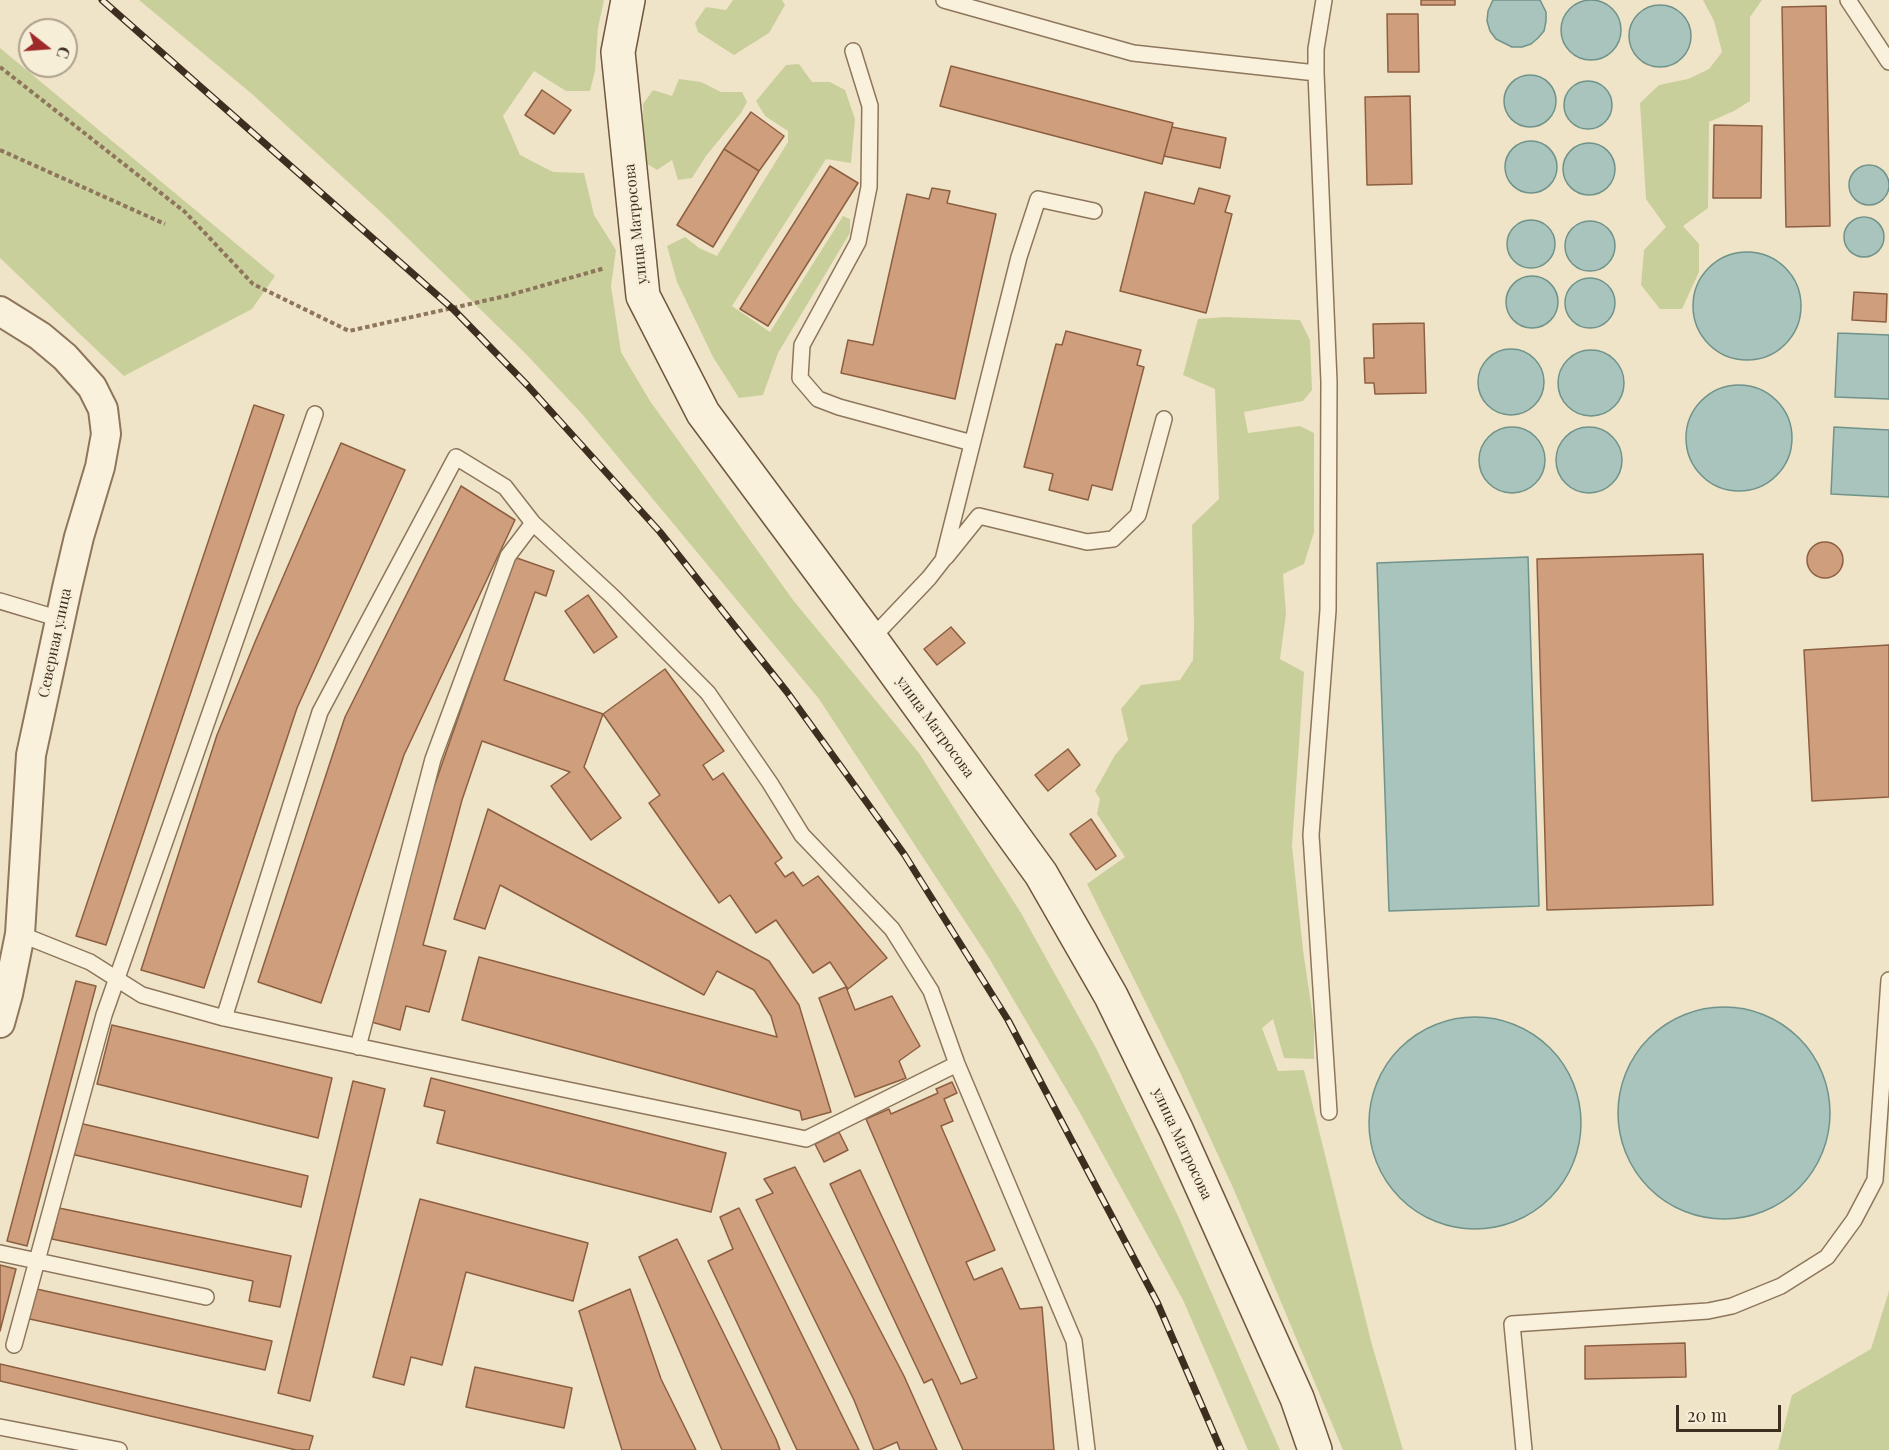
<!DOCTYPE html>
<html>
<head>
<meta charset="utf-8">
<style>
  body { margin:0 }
  #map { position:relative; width:1889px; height:1450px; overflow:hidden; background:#f0e4c8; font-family:"Playfair Display",serif }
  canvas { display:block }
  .north { position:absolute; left:18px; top:18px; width:60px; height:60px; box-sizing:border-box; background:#f7eed8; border:2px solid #ada18e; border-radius:50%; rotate:107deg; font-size:16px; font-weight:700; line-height:24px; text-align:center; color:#3d2e20 }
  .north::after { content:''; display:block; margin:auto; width:21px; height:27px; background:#9e2a2b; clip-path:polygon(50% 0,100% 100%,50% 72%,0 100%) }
  .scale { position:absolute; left:1676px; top:1405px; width:105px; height:27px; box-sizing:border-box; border:3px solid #3d2e20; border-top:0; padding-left:8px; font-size:18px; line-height:21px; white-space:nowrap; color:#3d2e20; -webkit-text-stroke:4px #f7eed8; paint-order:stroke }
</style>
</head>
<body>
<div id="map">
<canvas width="1889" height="1450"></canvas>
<div class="north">С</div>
<div class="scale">20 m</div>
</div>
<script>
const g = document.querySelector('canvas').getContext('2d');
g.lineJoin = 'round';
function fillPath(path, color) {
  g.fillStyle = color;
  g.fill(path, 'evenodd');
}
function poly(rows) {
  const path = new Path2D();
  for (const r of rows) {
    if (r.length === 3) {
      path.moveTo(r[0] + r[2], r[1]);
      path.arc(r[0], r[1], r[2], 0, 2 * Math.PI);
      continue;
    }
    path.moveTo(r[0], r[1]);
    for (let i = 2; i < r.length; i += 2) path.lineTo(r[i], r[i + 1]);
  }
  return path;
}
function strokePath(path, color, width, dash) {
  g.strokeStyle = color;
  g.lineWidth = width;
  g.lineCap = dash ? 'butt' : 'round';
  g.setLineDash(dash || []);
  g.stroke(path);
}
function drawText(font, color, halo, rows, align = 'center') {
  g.font = font + ' "Playfair Display",serif';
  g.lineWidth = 5;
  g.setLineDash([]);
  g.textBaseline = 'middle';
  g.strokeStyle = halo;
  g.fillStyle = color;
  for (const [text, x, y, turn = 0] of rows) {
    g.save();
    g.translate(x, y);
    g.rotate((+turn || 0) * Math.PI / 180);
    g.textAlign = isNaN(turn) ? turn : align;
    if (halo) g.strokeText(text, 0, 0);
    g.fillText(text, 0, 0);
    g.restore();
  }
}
fillPath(poly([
  [139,0,604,0,598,28,595,71,590,91,566,91,534,71,503,116,520,155,553,172,584,173,594,215,616,250,611,286,621,352,650,401,793,600,919,753,1021,913,1096,1048,1179,1218,1280,1450,1248,1450,1183,1300,1079,1111,989,958,819,699,583,415,525,353,383,214,252,94],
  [733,0,782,0,785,5,769,33,734,55,698,32,695,23,706,7,726,10],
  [1703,0,1762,0,1750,17,1750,101,1734,111,1709,122,1708,208,1683,226,1699,244,1699,272,1682,309,1660,309,1641,285,1644,250,1666,227,1646,199,1640,103,1659,85,1688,79,1709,69,1722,52,1714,21],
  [0,48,275,276,252,309,124,376,0,258],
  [799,64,812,82,830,82,845,90,855,119,851,163,826,159,732,306,770,332,843,216,850,219,850,233,778,353,763,395,739,398,713,357,677,282,667,246,685,237,699,248,717,256,788,142,788,131,765,116,756,101,786,65],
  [679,79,701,82,721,92,742,92,747,102,741,113,706,156,692,178,678,180,672,160,657,170,644,162,643,104,653,90,672,96],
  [1225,317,1300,320,1310,340,1312,390,1303,401,1244,412,1248,433,1300,426,1314,433,1314,532,1304,564,1283,574,1286,614,1280,659,1304,672,1292,846,1303,950,1314,1024,1314,1059,1284,1058,1273,1019,1262,1028,1278,1071,1304,1070,1372,1345,1403,1450,1343,1450,1234,1190,1178,1068,1087,884,1125,857,1097,814,1100,799,1095,791,1115,755,1128,740,1121,709,1141,685,1180,680,1193,660,1194,627,1192,525,1219,499,1215,389,1183,375,1198,319],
  [1889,1291,1889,1450,1778,1450,1792,1395,1871,1349]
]), '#c9cf9b');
const water = poly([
  [1591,30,30],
  [1493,0,1540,0,1546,12,1546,21,1544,31,1538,38,1531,44,1522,47,1512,47,1496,39,1490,31,1487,21,1488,11,1493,0],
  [1660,36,31],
  [1530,101,26],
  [1588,105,24],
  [1531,167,26],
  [1589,169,26],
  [1869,185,20],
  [1864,237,20],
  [1531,244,24],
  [1590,246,25],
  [1747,306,54],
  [1532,302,26],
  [1590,303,25],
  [1838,333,1889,335,1889,399,1835,397,1838,333],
  [1511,382,33],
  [1591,383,33],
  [1739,438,53],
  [1834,427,1889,430,1889,497,1831,494,1834,427],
  [1512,460,33],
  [1589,460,33],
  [1528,557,1539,906,1389,911,1377,563,1528,557],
  [1724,1113,106],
  [1475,1123,106]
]);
fillPath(water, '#a9c4bc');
strokePath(water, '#6f938a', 1.5);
const building = poly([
  [1421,0,1455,0,1455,5,1421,5,1421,0],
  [1826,6,1830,226,1786,227,1782,7,1826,6],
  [1387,14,1418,14,1419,72,1388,72,1387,14],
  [951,66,1173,123,1162,164,940,106,951,66],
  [542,90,571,110,554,134,525,115,542,90],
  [1410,96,1412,184,1367,185,1365,97,1410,96],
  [751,112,784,136,759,171,724,149,751,112],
  [1714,125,1762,126,1761,198,1713,198,1714,125],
  [1172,127,1226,138,1220,168,1164,156,1172,127],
  [724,149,759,171,713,247,677,225,724,149],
  [830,166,858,183,768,326,740,309,830,166],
  [932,188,950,191,947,203,996,214,955,399,841,373,848,340,873,345,907,194,929,199,932,188],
  [1199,188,1230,196,1225,212,1232,214,1206,313,1120,291,1145,192,1194,204,1199,188],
  [1854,292,1887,294,1886,322,1852,320,1854,292],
  [1424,323,1426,393,1375,394,1374,383,1365,383,1364,358,1374,358,1373,324,1424,323],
  [1066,331,1141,350,1137,365,1144,367,1112,490,1092,485,1088,500,1049,490,1053,474,1024,467,1056,344,1062,345,1066,331],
  [254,405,284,415,106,945,76,936,254,405],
  [341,443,405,470,297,708,204,988,141,970,217,735,255,642,341,443],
  [461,486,515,520,404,755,321,1003,258,982,345,717,461,486],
  [1825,560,18],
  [1703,554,1713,905,1547,910,1537,559,1703,554],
  [514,557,554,571,546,596,535,592,504,680,603,714,584,767,621,818,591,840,551,786,570,772,482,741,462,800,423,945,446,951,429,1012,406,1006,400,1030,368,1021,427,807,514,557],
  [588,595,617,637,594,653,565,611,588,595],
  [951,627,965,643,937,665,924,649,951,627],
  [1889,645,1889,797,1812,801,1804,650,1889,645],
  [665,669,724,751,703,765,713,780,723,773,782,858,775,863,785,877,793,872,803,886,818,876,887,958,848,989,830,962,813,973,776,920,756,933,730,895,719,903,649,803,660,795,603,714,665,669],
  [1068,749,1080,765,1048,791,1035,775,1068,749],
  [488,809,769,961,799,1005,831,1112,802,1120,800,1111,462,1020,479,957,777,1037,771,1016,754,990,717,971,704,995,500,885,485,929,454,919,488,809],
  [1091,819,1116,856,1096,870,1070,834,1091,819],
  [76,981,96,986,27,1246,7,1241,76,981],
  [846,987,855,1010,892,996,920,1046,899,1061,906,1078,855,1097,819,998,846,987],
  [112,1025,332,1078,318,1138,97,1084,112,1025],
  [431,1078,726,1153,711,1212,437,1143,445,1111,424,1106,431,1078],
  [353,1081,385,1089,310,1401,278,1393,353,1081],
  [952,1082,957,1093,944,1099,953,1121,941,1126,995,1250,966,1262,974,1280,1002,1268,1020,1309,1042,1307,1054,1450,963,1450,932,1379,924,1383,830,1184,860,1170,961,1384,977,1378,866,1119,889,1109,891,1114,938,1093,936,1089,952,1082],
  [79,1123,308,1176,301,1207,71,1154,79,1123],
  [839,1132,848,1150,824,1162,815,1144,839,1132],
  [795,1167,904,1376,937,1450,900,1450,897,1442,879,1450,874,1450,854,1400,756,1200,773,1193,764,1179,795,1167],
  [420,1199,588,1243,573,1301,466,1272,442,1365,411,1357,404,1385,373,1377,420,1199],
  [59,1208,291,1256,280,1307,249,1301,253,1281,52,1239,59,1208],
  [739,1208,859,1450,797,1450,708,1261,733,1249,720,1217,739,1208],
  [677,1239,776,1439,780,1450,722,1450,639,1257,677,1239],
  [0,1265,16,1269,0,1331,0,1265],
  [32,1288,272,1341,265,1370,25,1318,32,1288],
  [630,1289,661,1379,696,1450,622,1450,579,1311,630,1289],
  [1685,1343,1686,1377,1585,1379,1585,1346,1685,1343],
  [0,1364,313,1436,309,1450,296,1450,0,1381,0,1364],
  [475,1367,572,1388,564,1428,466,1407,475,1367]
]);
fillPath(building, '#cf9f7d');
strokePath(building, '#8d5f41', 1.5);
const lane = poly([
  [944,0,1133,53,1316,73],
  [1324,0,1316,49,1316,73,1329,382,1328,610,1311,835,1329,1112],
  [1848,0,1889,62],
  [853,51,870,106,869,187,858,242,802,345,800,378,818,399,839,407,972,443],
  [946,557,979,516,1087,542,1113,539,1138,515,1164,419],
  [0,601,60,619],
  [871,639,929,578,943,560,1019,257,1038,199,1094,211],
  [20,934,90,962,142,995,224,1018,408,1057,806,1139,957,1064],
  [224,1018,320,712,456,457,505,487,533,523,613,597,708,693,770,783,802,835,892,929,931,991,957,1064,1074,1341,1087,1450],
  [358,1047,433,759,508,556,533,523],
  [0,1253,206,1297],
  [14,1345,104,1015,315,414],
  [0,1427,119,1450],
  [1524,1450,1512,1324,1708,1311,1732,1306,1781,1286,1827,1257,1854,1220,1875,1180,1889,980]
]);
const street = poly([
  [0,311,40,336,65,357,92,387,103,409,106,434,100,467,79,537,67,588,31,755,20,934,8,994,0,1023]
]);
const secondary = poly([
  [628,0,618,52,643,296,703,413,871,639,1041,874,1111,996,1176,1129,1297,1398,1315,1450]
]);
strokePath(lane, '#8d765c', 18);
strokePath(street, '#8d765c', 32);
strokePath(secondary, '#6f573f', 36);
strokePath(poly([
  [0,67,185,212,253,284,349,331,506,296,605,268],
  [0,150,165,224]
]), '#8d765c', 4, [4.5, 3]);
strokePath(lane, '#faf1dc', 15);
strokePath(street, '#faf1dc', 28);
strokePath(secondary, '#faf1dc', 33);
const rail = poly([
  [102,0,453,309,528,386,660,532,787,692,904,854,1008,1020,1157,1302,1221,1450]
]);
strokePath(rail, '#3d2e20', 7);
strokePath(rail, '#f7eed8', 4.5, [14]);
drawText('15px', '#3d2e20', '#f7eed8', [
  ["улица Матросова",636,224,-96],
  ["Северная улица",55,643,-78],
  ["улица Матросова",935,727,54],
  ["улица Матросова",1182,1144,65]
]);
</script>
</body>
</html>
